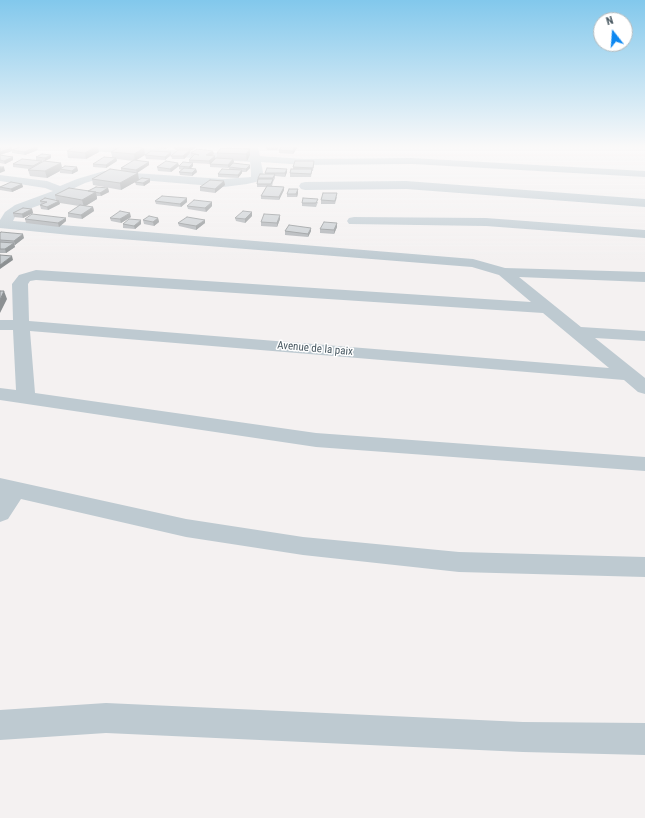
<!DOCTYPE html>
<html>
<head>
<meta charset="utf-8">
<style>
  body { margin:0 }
  #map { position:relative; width:645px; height:818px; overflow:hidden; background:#f4f1f1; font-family:"Roboto Condensed",sans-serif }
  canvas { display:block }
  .north { position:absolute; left:593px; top:12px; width:40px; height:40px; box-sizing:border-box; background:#fff; border:1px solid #b5bcbf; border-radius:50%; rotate:343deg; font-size:11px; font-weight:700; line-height:16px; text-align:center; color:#475760 }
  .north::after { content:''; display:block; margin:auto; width:14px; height:18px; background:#0e88f1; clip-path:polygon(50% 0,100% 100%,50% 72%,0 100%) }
</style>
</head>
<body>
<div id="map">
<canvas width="645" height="818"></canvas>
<div class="north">N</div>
</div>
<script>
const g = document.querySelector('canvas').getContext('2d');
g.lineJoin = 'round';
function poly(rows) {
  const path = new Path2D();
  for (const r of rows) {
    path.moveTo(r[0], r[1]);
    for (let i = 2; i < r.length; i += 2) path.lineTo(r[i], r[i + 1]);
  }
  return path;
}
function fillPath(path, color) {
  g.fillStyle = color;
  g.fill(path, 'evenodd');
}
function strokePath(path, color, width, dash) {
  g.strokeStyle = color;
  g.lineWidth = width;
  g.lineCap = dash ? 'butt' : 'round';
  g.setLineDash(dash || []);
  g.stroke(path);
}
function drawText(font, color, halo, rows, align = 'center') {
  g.font = font + ' "Roboto Condensed",sans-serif';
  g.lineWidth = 3;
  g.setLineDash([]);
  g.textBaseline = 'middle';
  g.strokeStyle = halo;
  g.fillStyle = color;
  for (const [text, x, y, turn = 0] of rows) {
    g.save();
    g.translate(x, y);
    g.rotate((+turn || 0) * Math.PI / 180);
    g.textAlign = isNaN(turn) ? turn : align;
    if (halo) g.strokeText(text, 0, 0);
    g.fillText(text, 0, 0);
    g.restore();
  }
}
fillPath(poly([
  [71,147,127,147,249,155,248,147,258,147,260,156,304,159,412,158,645,171,645,177,412,164,304,165,261,162,263,172,262,179,260,181,247,184,224,187,105,177,85,183,64,193,60,198,23,211,15,217,13,221,473,259,505,268,645,272,645,282,519,277,581,327,645,331,645,341,595,338,645,378,645,394,638,392,624,380,30,331,35,393,316,433,645,457,645,471,316,447,0,400,0,388,16,390,13,330,0,330,0,320,13,320,12,284,19,275,36,270,531,302,499,275,472,267,70,235,0,228,0,220,5,212,15,205,53,191,45,188,0,181,0,175,47,181,60,186,77,179,104,171,224,179,251,177,251,172,250,162,76,150,71,147],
  [36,280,543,313,609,368,29,321,28,284,30,281,36,280],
  [406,181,645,199,645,207,406,189,305,190,301,189,299,186,301,183,305,182,406,181],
  [354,217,486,218,645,230,645,238,486,226,349,224,347,221,349,218,354,217],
  [0,478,186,519,303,537,459,552,645,557,645,577,459,572,303,555,186,537,21,499,8,519,0,522,0,478],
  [106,703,523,722,645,723,645,755,523,752,106,733,0,740,0,710,106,703]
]), '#becad1');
fillPath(poly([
  [103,147,133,147,145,155,136,160,149,162,149,165,137,173,139,180,150,179,150,182,144,186,136,185,135,182,121,190,93,185,92,179,121,171,121,168,133,161,117,159,117,161,106,168,93,167,93,164,112,157,111,152,117,149],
  [154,147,169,147,166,149,154,148],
  [174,147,197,147,190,151,190,153,184,159,172,159,171,156,177,150,175,150],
  [266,147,279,147,277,150,267,150],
  [281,147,297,147,297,148,293,154,279,153,279,150],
  [250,149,250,155,247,161,234,160,234,162,228,168,210,167,210,164,193,163,193,166,191,168,196,169,197,172,192,176,180,175,179,172,182,170,179,169,179,166,171,172,158,171,157,167,178,163,179,166,189,162,189,160,192,156,191,156,191,153,214,154,211,156,215,156,215,158,217,158,217,153],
  [12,150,38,150,25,155,12,153,12,151,0,155],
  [67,151,99,152,86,159,68,158],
  [0,155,13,157,13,160,5,164,0,163],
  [145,155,171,155,165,160,146,159],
  [36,157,51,158,45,161,61,163,62,168,77,167,78,171,72,174,60,173,60,171,47,178,30,176,28,170,29,169,13,167,13,164,42,162,44,161,36,160],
  [314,161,314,164,313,171,312,171,311,177,290,177,290,173,293,169,293,167],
  [229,167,250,168,246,172,242,172,242,173,238,178,218,177,218,174,229,169],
  [287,172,285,177,275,176,275,178,273,182,272,186,284,187,284,190,279,200,261,199,261,196,266,187,257,187,257,184,258,178,265,174,265,173],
  [224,181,225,185,215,193,200,191,200,187],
  [22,184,23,187,12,192,0,190,0,187],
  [108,188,109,192,101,196,97,196,97,199,85,206,93,207,94,211,82,219,68,217,68,213,79,206,60,203,60,204,48,210,41,209,40,205,42,205,41,204,40,201,56,200,55,195],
  [298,193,297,197,287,197,287,194],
  [337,197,335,204,321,204,321,200],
  [155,201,187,202,181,207,156,204],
  [212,202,212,206,206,212,188,209,187,206],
  [318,202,316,207,302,206,302,203],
  [32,209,33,213,23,218,14,217,13,213],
  [252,216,245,223,236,221,235,218],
  [131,217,121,223,111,221,110,218],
  [158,218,159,222,154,226,144,224,143,220],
  [25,219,66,221,59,227,26,223],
  [280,219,277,227,261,226,261,222],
  [178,223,205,223,196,230,179,226],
  [337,223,337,227,334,234,320,233,320,229],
  [123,224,141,224,135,229,123,228],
  [311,228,311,231,308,237,285,235,285,231],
  [0,233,24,238,15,245,14,245,15,247,6,253,0,253]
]), '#acb0b4');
fillPath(poly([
  [36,147,37,147,38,150,25,155,24,152],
  [95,147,98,147,99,152,86,159,85,153],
  [191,147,197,147,190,151,190,153,184,159,183,156,189,151,189,149],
  [295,147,297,147,297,148,293,154,293,151],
  [12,148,12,151,0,155,0,152],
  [144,148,145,155,135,161,134,154],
  [250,149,250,155,247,161,246,154],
  [213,151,214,154,207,158,206,155],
  [171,152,171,155,165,160,165,157],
  [51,155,51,158,45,161,45,158],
  [215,156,215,159,210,165,209,161],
  [13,157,13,160,5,164,4,161],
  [116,158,117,161,106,168,106,165],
  [233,159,234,162,228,168,228,165],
  [149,162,149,165,137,173,136,170],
  [61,163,62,169,60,169,60,171,47,178,45,171],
  [178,163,179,166,171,172,170,169],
  [193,163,193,166,189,170,189,167],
  [250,165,250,168,246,172,246,169],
  [4,167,5,171,0,173,0,169],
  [77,167,78,171,72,174,72,171],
  [196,169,197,172,192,176,192,173],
  [287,169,287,172,285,177,285,173],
  [242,170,242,173,238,178,238,175],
  [138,173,139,180,121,190,120,183],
  [150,179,150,182,144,186,143,183],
  [224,181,225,185,215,193,215,189],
  [22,184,23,187,12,192,11,189],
  [284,187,284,190,279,200,279,197],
  [108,188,109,192,101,196,100,193],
  [298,189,298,193,297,197,296,194],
  [96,192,97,199,84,207,82,200],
  [187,198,187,202,181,207,180,204],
  [59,201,60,204,48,210,47,207],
  [212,202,212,206,206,212,205,208],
  [93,207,94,211,82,219,81,215],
  [32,209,33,213,23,218,22,214],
  [252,212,252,216,245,223,245,219],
  [130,213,131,217,121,223,120,219],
  [280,215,280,219,277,227,277,223],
  [66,218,66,221,59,227,58,223],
  [158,218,159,222,154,226,153,222],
  [141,220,141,224,135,229,134,226],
  [205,220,205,223,196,230,196,226],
  [337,223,337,227,334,234,334,230],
  [311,228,311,231,308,237,308,234],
  [23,234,24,238,15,245,14,241],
  [14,243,15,247,6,253,5,249],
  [12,256,13,260,0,269,0,265],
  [4,291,7,299,0,313,0,300]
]), '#8c9092');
const building = poly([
  [0,147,9,147,12,148,0,152,0,147],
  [19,147,36,147,24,152,12,150,19,147],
  [74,147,95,147,85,153,67,151,74,147],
  [120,147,133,147,144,148,134,154,111,152,120,147],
  [177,147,191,147,189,149,177,147],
  [281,147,295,147,293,151,279,150,281,147],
  [221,148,250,149,246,154,217,153,221,148],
  [197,149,213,151,206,155,215,156,209,161,189,160,195,154,199,155,191,153,197,149],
  [178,150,190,150,183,156,171,156,178,150],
  [151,151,171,152,165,157,145,155,151,151],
  [42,154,51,155,45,158,36,157,42,154],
  [0,155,13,157,4,161,0,160,0,155],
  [104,157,116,158,106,165,93,164,104,157],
  [216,158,233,159,228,165,210,164,216,158],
  [22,159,42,161,33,166,13,164,22,159],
  [134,160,149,162,136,170,121,168,134,160],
  [44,161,61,163,45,171,28,170,44,161],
  [166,161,178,163,170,169,157,167,166,161],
  [295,161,314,161,313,168,293,167,295,161],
  [183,162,193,163,189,167,179,166,183,162],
  [233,163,250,165,246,169,229,167,233,163],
  [65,166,77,167,72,171,60,169,65,166],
  [0,167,4,167,0,169,0,167],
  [184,168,196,169,192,173,179,172,184,168],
  [267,168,287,169,285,173,265,173,267,168],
  [110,169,138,173,120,183,92,179,110,169],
  [222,169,242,170,238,175,218,174,222,169],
  [291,169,312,169,311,174,290,173,291,169],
  [260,174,275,174,273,178,258,178,260,174],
  [142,178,150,179,143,183,135,182,142,178],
  [258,179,273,179,271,184,257,184,258,179],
  [210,180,224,181,215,189,200,187,210,180],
  [11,182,22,184,11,189,0,187,11,182],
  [267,186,284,187,279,197,261,196,267,186],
  [96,187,108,188,100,193,88,191,96,187],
  [69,188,96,192,82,200,55,195,69,188],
  [289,189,298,189,296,194,287,194,289,189],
  [323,193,337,193,335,201,321,200,323,193],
  [162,196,187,198,180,204,155,201,162,196],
  [45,198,59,201,47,207,40,205,47,202,40,201,45,198],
  [303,198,318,199,316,203,302,203,303,198],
  [194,200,212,202,205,208,187,206,194,200],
  [80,205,93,207,81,215,68,213,80,205],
  [23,208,32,209,22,214,13,213,23,208],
  [120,211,130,213,120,219,110,218,120,211],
  [243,211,252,212,245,219,235,218,243,211],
  [32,214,66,218,58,223,25,219,32,214],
  [264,214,280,215,277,223,261,222,264,214],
  [149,216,158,218,153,222,143,220,149,216],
  [187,217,205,220,196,226,178,223,187,217],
  [129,219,141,220,134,226,123,224,129,219],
  [324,222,337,223,334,230,320,229,324,222],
  [289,225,311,228,308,234,285,231,289,225],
  [1,232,23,234,14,241,0,240,0,233,1,232],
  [0,242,14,243,5,249,0,249,0,242],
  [0,255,12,256,0,265,0,255],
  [0,291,4,291,0,300,0,291]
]);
fillPath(building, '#c8cdd1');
strokePath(building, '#8c9092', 1);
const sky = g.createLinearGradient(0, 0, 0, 262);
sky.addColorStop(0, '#82c8ec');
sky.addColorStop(0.56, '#faf9f9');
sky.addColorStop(1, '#faf9f900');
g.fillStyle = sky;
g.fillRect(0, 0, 645, 262);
drawText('11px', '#475760', '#fff', [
  ["Avenue de la paix",315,349,5]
]);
</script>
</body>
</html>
